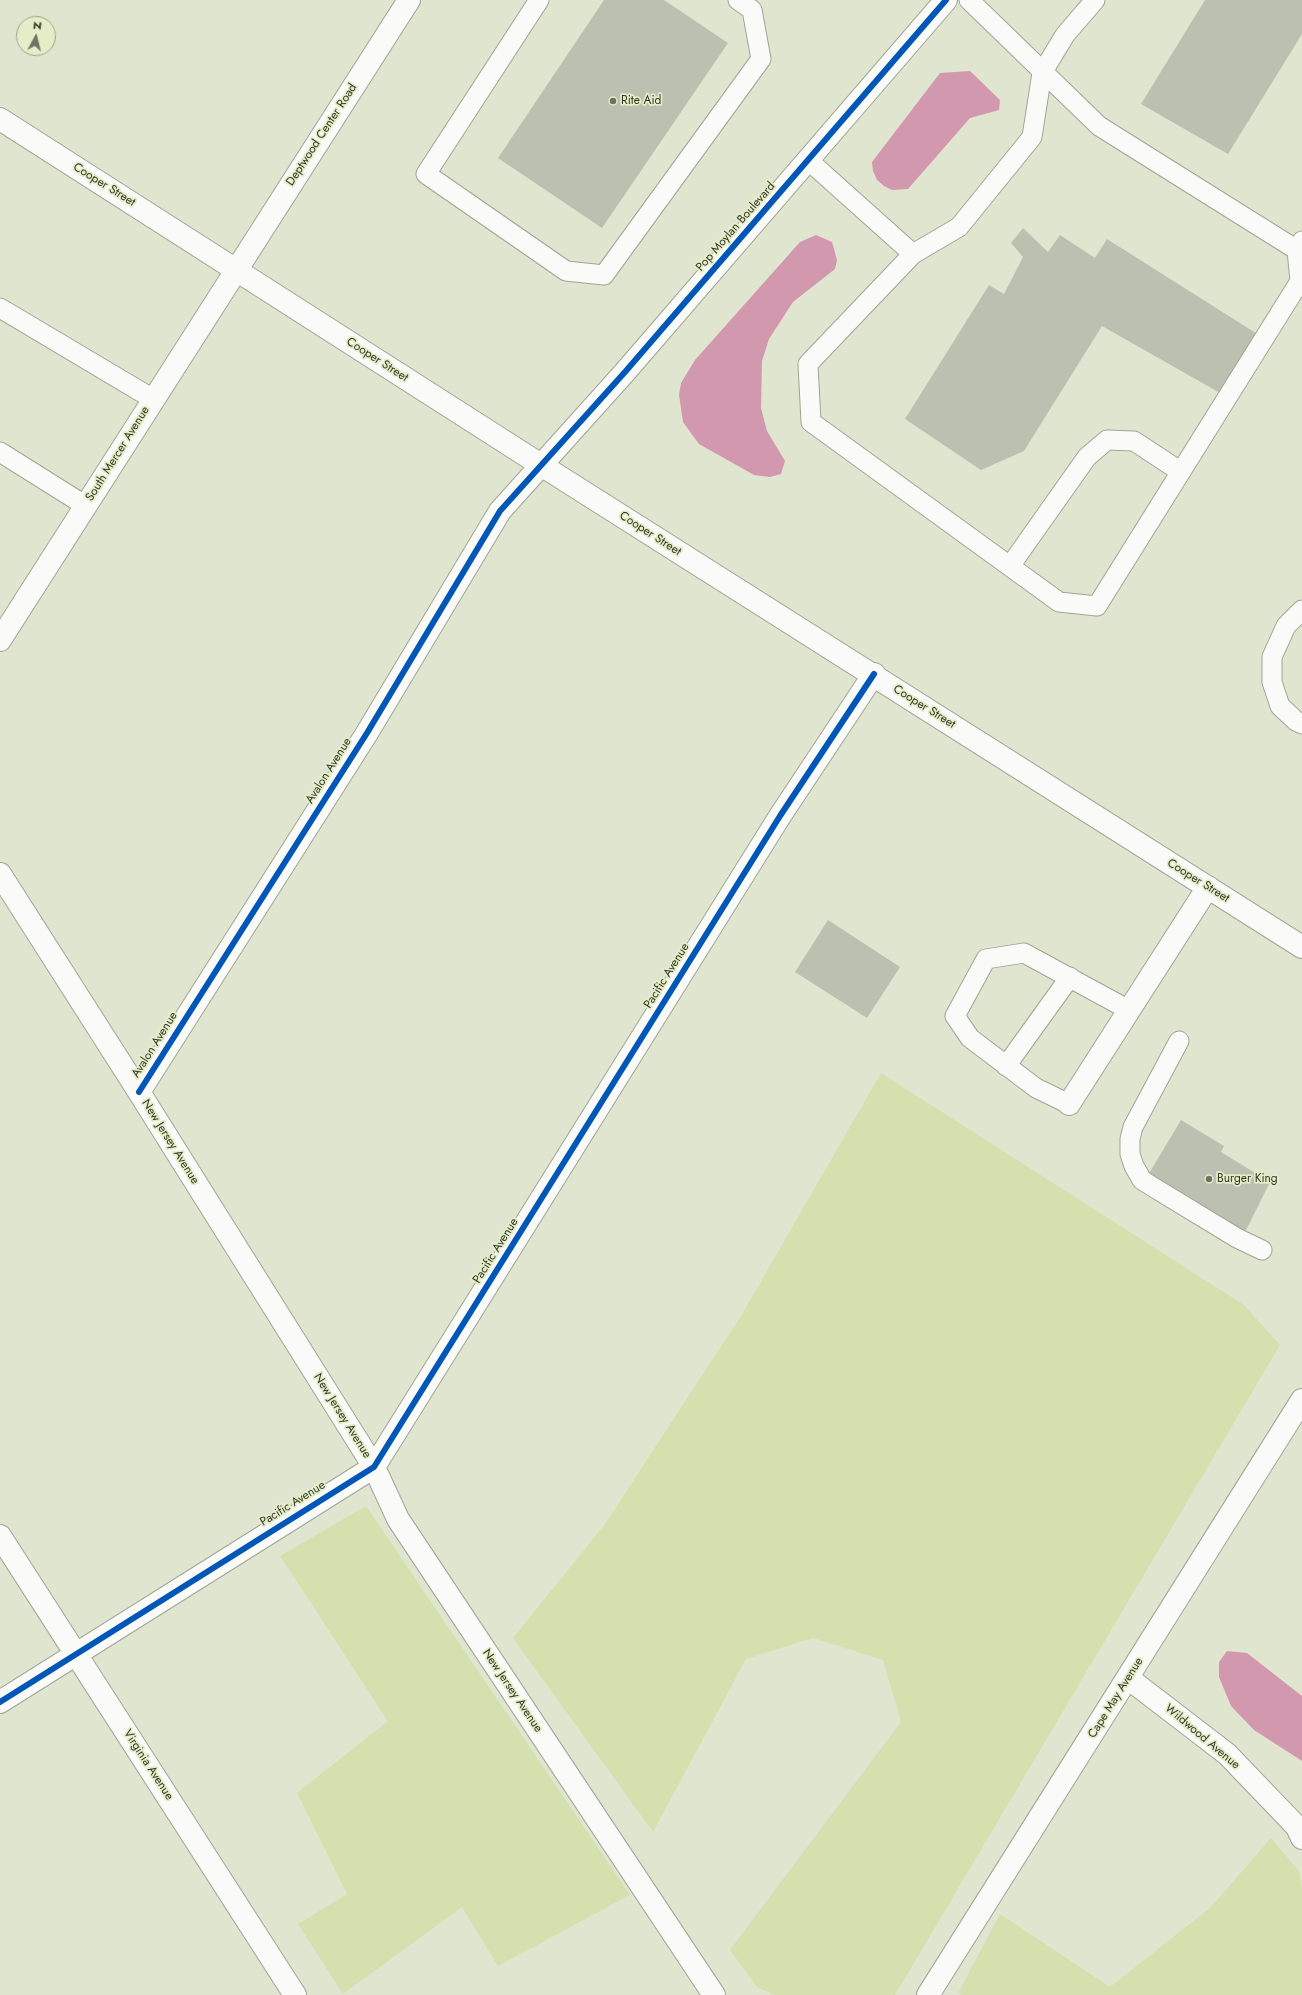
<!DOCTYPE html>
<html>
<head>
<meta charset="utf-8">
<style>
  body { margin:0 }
  #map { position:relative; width:1302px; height:1995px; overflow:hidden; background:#e0e5d0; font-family:Jost,sans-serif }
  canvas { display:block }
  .north { position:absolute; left:16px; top:16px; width:40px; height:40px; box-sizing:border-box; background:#e4edc8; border:1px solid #9da488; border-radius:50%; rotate:7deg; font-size:11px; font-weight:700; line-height:16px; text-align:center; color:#323627 }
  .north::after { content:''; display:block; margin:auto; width:14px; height:18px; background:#6f7362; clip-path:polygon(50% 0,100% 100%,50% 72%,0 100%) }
</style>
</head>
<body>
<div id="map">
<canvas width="1302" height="1995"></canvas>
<div class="north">N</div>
</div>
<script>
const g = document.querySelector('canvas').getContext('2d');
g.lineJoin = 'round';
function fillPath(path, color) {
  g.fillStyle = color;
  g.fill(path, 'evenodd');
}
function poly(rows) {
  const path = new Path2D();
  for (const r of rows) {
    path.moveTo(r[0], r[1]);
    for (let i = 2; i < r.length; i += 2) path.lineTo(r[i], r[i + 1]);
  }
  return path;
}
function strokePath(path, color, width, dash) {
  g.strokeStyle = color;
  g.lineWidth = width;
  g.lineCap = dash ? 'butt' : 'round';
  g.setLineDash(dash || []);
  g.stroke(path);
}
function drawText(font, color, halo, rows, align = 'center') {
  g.font = font + ' Jost,sans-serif';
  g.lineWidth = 3.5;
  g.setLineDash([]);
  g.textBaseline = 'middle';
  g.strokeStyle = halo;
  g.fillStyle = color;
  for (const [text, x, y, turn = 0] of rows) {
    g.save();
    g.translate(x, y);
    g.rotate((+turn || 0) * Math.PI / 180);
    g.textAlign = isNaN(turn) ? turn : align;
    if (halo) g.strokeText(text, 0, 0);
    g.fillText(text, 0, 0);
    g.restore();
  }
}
fillPath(poly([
  [881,1073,1244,1305,1280,1345,895,1995,775,1995,757,1987,730,1950,901,1722,883,1660,813,1638,746,1659,653,1832,513,1638,605,1524,741,1316],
  [366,1506,630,1895,498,1966,462,1907,343,1994,298,1924,347,1894,297,1793,388,1721,280,1556],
  [1271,1838,1299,1871,1302,1890,1302,1995,962,1995,958,1993,1000,1914,1110,1987,1211,1907]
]), '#d4e0ae');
fillPath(poly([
  [970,71,1000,100,999,110,970,118,908,189,892,190,884,186,877,180,873,171,872,162,940,73],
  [816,235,832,242,837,260,835,269,793,302,769,339,762,361,761,408,767,431,785,461,781,474,770,477,754,475,699,444,683,422,679,395,681,383,695,360,800,242],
  [1227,1651,1247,1653,1302,1696,1302,1761,1254,1730,1231,1706,1219,1677,1219,1662]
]), '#d298ae');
fillPath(poly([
  [604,0,664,0,728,43,602,228,498,158],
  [1205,0,1302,0,1302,34,1228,154,1141,104],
  [1023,228,1048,252,1060,235,1095,258,1107,239,1262,337,1220,393,1102,326,1024,451,981,470,905,419,989,285,1004,294,1023,257,1011,243],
  [828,920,900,967,867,1018,795,972],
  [1181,1120,1224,1146,1221,1152,1270,1182,1245,1232,1148,1175]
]), '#bcc0b0');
const lane = poly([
  [539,0,426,174,566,271,604,275,761,59,752,10,738,0],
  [969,0,1099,126,1297,250],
  [1095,0,1065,35,1042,73,1032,137,959,227,913,254,808,364,811,422,1059,602,1097,606,1300,281,1297,250,1302,241],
  [808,160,913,254],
  [0,308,153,399],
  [0,452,86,506],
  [1010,566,1087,457,1107,440,1134,441,1181,472],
  [1302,610,1286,626,1272,657,1272,682,1280,706,1296,721,1302,724],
  [1179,1041,1133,1127,1130,1139,1130,1154,1134,1166,1142,1180,1153,1187,1237,1238,1262,1250],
  [1006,1066,1070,977],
  [1069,1104,1036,1088,970,1038,955,1016,986,959,1024,953,1129,1010]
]);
const street = poly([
  [0,640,409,0],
  [0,874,139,1092,374,1467,398,1519,714,1995],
  [139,1092,367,733,500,511,625,372,946,0],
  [0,1536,295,1995],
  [1128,1678,1227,1754,1297,1827,1302,1838],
  [0,1702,374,1467,780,816,874,674],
  [928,1995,1302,1400]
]);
const secondary = poly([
  [1069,1104,1208,887]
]);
const primary = poly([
  [0,119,541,465,1302,947]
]);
strokePath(lane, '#a0a494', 21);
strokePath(street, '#a0a494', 24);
strokePath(secondary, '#a0a494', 24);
strokePath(primary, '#a0a494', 24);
strokePath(lane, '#fafbf8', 19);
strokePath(street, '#fafbf8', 22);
strokePath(secondary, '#fafbf8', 22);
strokePath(primary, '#fafbf8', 22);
strokePath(poly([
  [139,1092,367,733,500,511,625,372,946,0],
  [0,1702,374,1467,780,816,874,674]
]), '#0057b8', 6);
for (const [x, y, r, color] of [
  [613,101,4,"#6f7362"],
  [1209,1179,4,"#6f7362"]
]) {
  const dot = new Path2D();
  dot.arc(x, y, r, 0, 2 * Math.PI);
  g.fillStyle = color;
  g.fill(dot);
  strokePath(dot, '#e4edc8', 1.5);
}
drawText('12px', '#323627', '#e4edc8', [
  ["Rite Aid",621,101],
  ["Burger King",1217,1179]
], 'left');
drawText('12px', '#323627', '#e4edc8', [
  ["Deptwood Center Road",322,135,-57],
  ["Cooper Street",104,185,32],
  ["Pop Moylan Boulevard",736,227,-49],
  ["Cooper Street",377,360,33],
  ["South Mercer Avenue",118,454,-58],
  ["Cooper Street",650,534,33],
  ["Cooper Street",924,707,32],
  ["Avalon Avenue",329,771,-58],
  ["Cooper Street",1198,881,32],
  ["Pacific Avenue",667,976,-58],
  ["Avalon Avenue",155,1045,-58],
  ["New Jersey Avenue",170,1142,58],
  ["Pacific Avenue",496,1251,-58],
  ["New Jersey Avenue",342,1416,58],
  ["Pacific Avenue",293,1504,-32],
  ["New Jersey Avenue",512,1691,56],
  ["Cape May Avenue",1116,1698,-58],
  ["Wildwood Avenue",1202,1737,40],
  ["Virginia Avenue",148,1765,57]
]);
</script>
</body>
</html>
